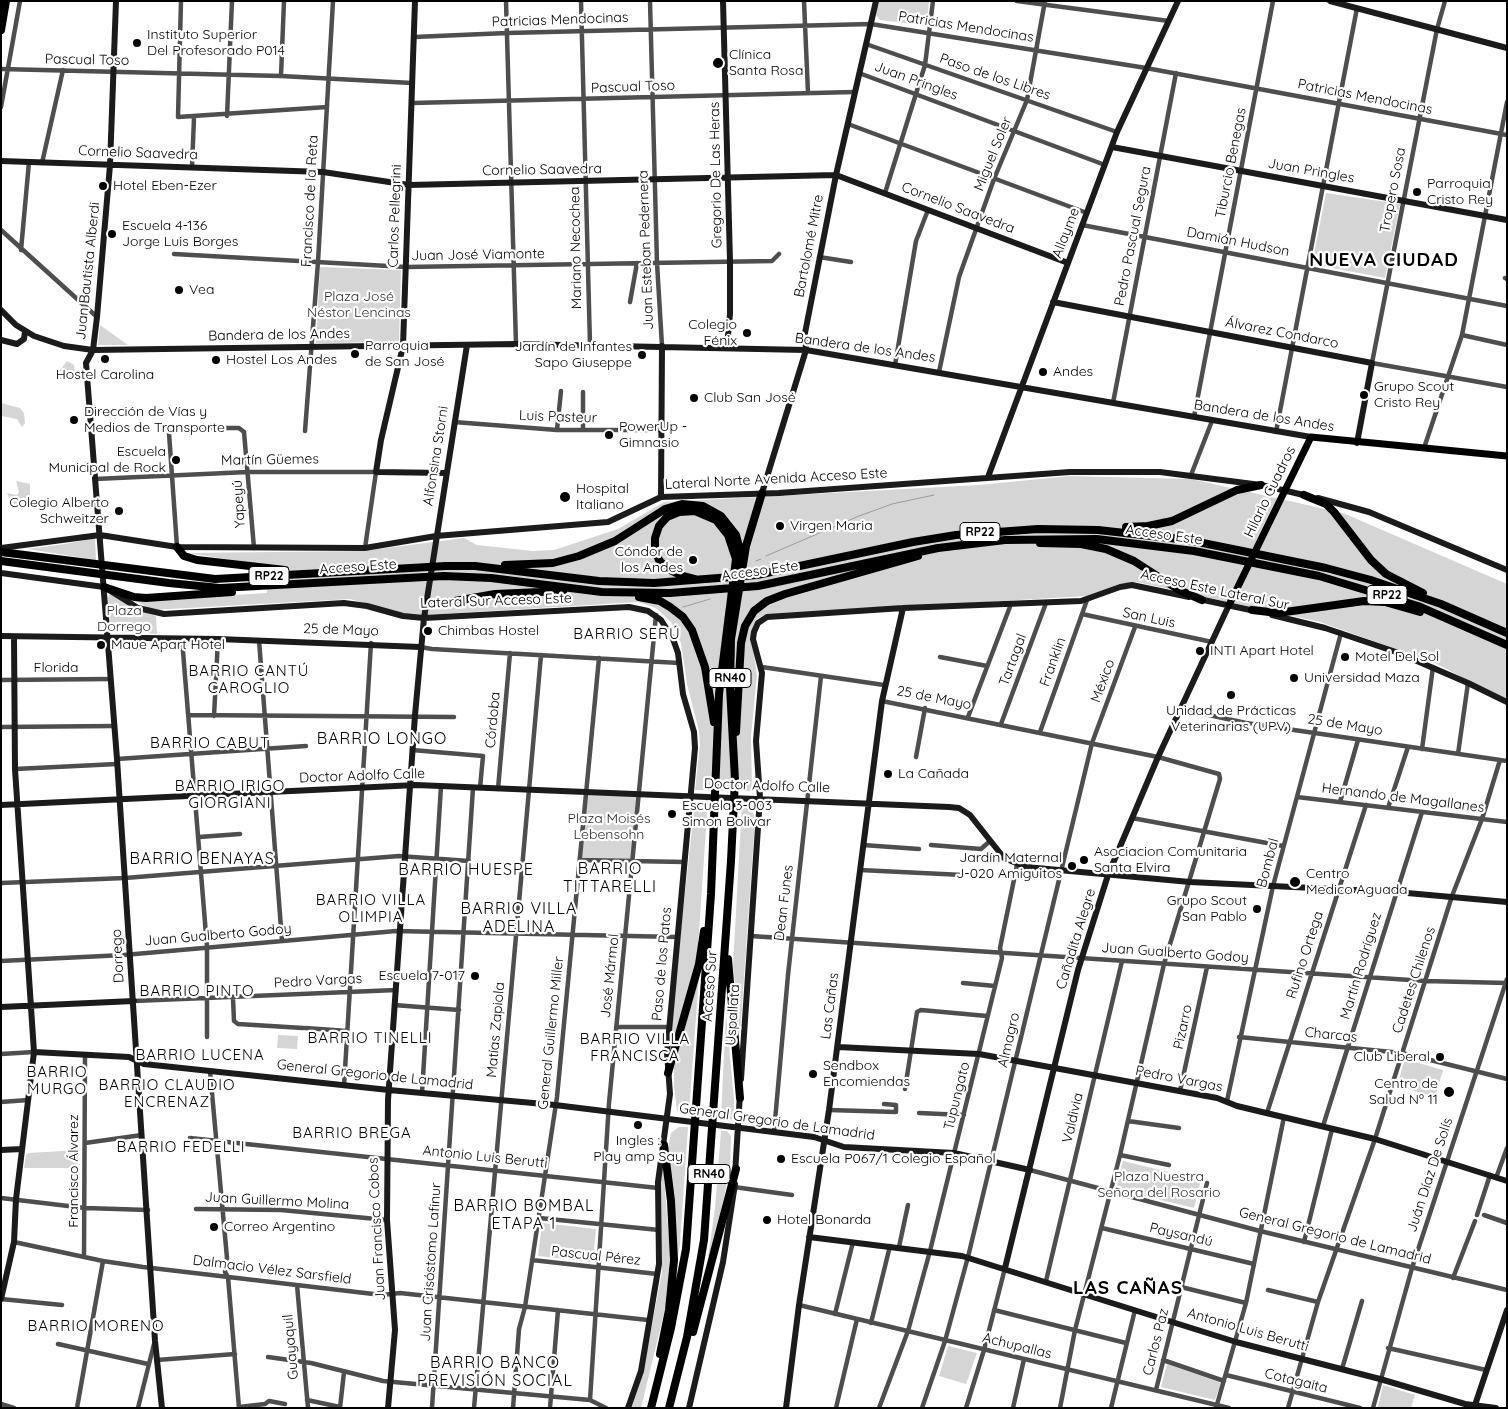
<!DOCTYPE html>
<html>
<head>
<meta charset="utf-8">
<style>
  body { margin:0 }
  #map { position:relative; width:1508px; height:1409px; overflow:hidden; background:#fff; font-family:Quicksand,sans-serif }
  canvas { display:block }
  .frame { position:absolute; inset:0; border:2px solid #000; pointer-events:none }
</style>
</head>
<body>
<div id="map">
<canvas width="1508" height="1409"></canvas>
<div class="frame"></div>
</div>
<script>
const g = document.querySelector('canvas').getContext('2d');
g.lineJoin = 'round';
function fillPath(path, color) {
  g.fillStyle = color;
  g.fill(path, 'evenodd');
}
function poly(rows) {
  const path = new Path2D();
  for (const r of rows) {
    path.moveTo(r[0], r[1]);
    for (let i = 2; i < r.length; i += 2) path.lineTo(r[i], r[i + 1]);
  }
  return path;
}
function strokePath(path, color, width, dash) {
  g.strokeStyle = color;
  g.lineWidth = width;
  g.lineCap = dash ? 'butt' : 'round';
  g.setLineDash(dash || []);
  g.stroke(path);
}
function drawText(font, color, halo, rows, align = 'center') {
  g.font = font + ' Quicksand,sans-serif';
  g.lineWidth = 4.5;
  g.setLineDash([]);
  g.textBaseline = 'middle';
  g.strokeStyle = halo;
  g.fillStyle = color;
  for (const [text, x, y, turn = 0] of rows) {
    g.save();
    g.translate(x, y);
    g.rotate((+turn || 0) * Math.PI / 180);
    g.textAlign = isNaN(turn) ? turn : align;
    if (halo) g.strokeText(text, 0, 0);
    g.fillText(text, 0, 0);
    g.restore();
  }
}
fillPath(poly([
  [879,1,929,1,927,21,922,25,880,20,875,14],
  [1326,193,1400,204,1385,278,1312,264],
  [320,267,401,270,399,342,316,343],
  [100,325,128,345,98,345],
  [67,361,74,365,76,380,58,379,58,373],
  [1,403,20,408,24,413,25,423,22,427,17,419,1,416],
  [1070,476,1191,479,1343,513,1507,584,1507,701,1433,662,1320,622,1137,582,1119,584,1087,596,764,615,757,619,751,633,757,675,751,736,752,791,695,790,700,745,699,731,687,684,681,643,671,622,656,608,638,602,426,615,403,614,350,599,152,610,136,601,267,593,265,565,187,553,364,551,464,538,477,545,533,551,554,550,618,529,664,502,979,485],
  [16,481,30,484,30,498,23,510,14,507,7,493,17,495,19,492],
  [95,538,96,560,27,549,65,544],
  [110,594,135,609,156,616,157,634,110,631,108,597],
  [587,793,638,795,632,860,581,860],
  [708,800,697,961,671,1049,670,1030,694,811,697,803],
  [742,802,750,803,755,819,740,1036,733,965],
  [699,976,689,1113,677,1111,674,1087,674,1067],
  [726,1014,734,1099,734,1119,728,1120,723,1119,721,1116],
  [278,1035,298,1036,297,1049,277,1048],
  [1405,1059,1443,1070,1435,1097,1397,1086],
  [679,1127,688,1127,680,1244,676,1267,668,1148,671,1133],
  [721,1131,727,1131,731,1136,730,1169,713,1247,708,1257,715,1208],
  [78,1150,78,1168,24,1168,26,1155,29,1153],
  [1123,1161,1201,1180,1194,1208,1116,1189],
  [663,1163,670,1253,667,1301,641,1408,631,1408,643,1372,662,1272,661,1180],
  [542,1223,596,1229,593,1262,538,1256],
  [948,1346,977,1353,966,1384,939,1376],
  [1167,1364,1221,1383,1215,1400,1161,1387],
  [1383,1385,1415,1395,1411,1408,1378,1407]
]), '#d5d5d5');
strokePath(poly([
  [766,556,859,516,892,504,934,495],
  [756,561,761,559],
  [683,607,710,599]
]), '#9c9c9c', 1);
strokePath(poly([
  [181,1,178,117,327,107],
  [506,1,516,344],
  [581,1,590,345],
  [650,1,657,263,662,346],
  [804,1,808,93],
  [1017,1,1169,21],
  [1445,1,1437,29,1372,363,1507,387],
  [414,37,507,33,871,24,1146,68,1507,135],
  [866,44,1117,132],
  [1,69,281,76,412,83],
  [859,73,1105,165],
  [281,76,284,1],
  [412,103,854,92],
  [1,107,20,1],
  [227,116,232,1],
  [848,124,1087,213],
  [42,163,63,70],
  [192,167,194,118],
  [885,193,925,65,933,1],
  [1082,225,1507,306],
  [1,230,97,317],
  [21,250,29,162],
  [174,254,406,267,772,261,779,254],
  [819,257,851,262],
  [1505,278,1507,279],
  [630,302,637,263],
  [1462,335,1507,345],
  [895,365,916,241,928,210],
  [939,372,959,277,994,179,1027,100,1045,1],
  [583,392,583,430],
  [1113,403,1176,73],
  [1194,417,1273,1],
  [454,422,557,430,662,430],
  [557,430,561,391],
  [305,431,318,262,333,1],
  [1276,432,1357,8],
  [1424,448,1462,335,1507,102],
  [1191,475,1212,421],
  [95,479,248,472,376,472,365,548],
  [177,547,169,433,174,428,239,428,244,432,254,548],
  [1082,614,1212,642],
  [182,639,207,947,207,1037],
  [259,640,282,941],
  [420,647,432,649,679,663],
  [940,657,987,666],
  [762,667,884,685],
  [1,680,111,679],
  [882,701,1158,757,1219,774,1220,779,1164,964,1120,1155,1075,1330,1060,1408],
  [1181,709,1246,723,1507,761],
  [189,715,454,717],
  [214,716,218,639],
  [968,717,1011,604],
  [1001,724,1046,603],
  [1,727,115,726],
  [1040,732,1087,600],
  [1422,749,1433,667],
  [412,750,483,756,480,788],
  [1458,754,1468,683],
  [916,757,925,708],
  [117,759,306,746],
  [15,769,117,764],
  [498,789,510,653],
  [1297,797,1507,822],
  [1340,802,1358,740],
  [1388,808,1408,747],
  [1132,818,1283,846],
  [199,837,240,834],
  [863,845,919,849],
  [931,845,981,849,990,841],
  [580,860,684,862],
  [860,870,963,875],
  [1,883,125,878,399,856,469,861],
  [751,936,1425,981,1507,983],
  [1,961,124,955,396,931,677,937],
  [963,983,995,986],
  [233,998,234,1021,238,1024,303,1028],
  [134,1001,396,990],
  [394,1005,459,1010],
  [616,1027,669,1027],
  [305,1028,347,1031],
  [1239,1037,1402,1053,1507,1079],
  [1,1054,34,1052],
  [210,1071,227,1258,225,1272,228,1277,239,1408],
  [344,1086,371,643],
  [905,1089,917,1012,921,1010,987,1016],
  [1180,1091,1207,967],
  [422,1093,441,786],
  [1227,1101,1273,886,1341,633],
  [1,1102,28,1100],
  [829,1110,896,1112,896,1105,884,1104],
  [919,1113,964,1115],
  [1267,1113,1366,805],
  [1128,1121,1179,1128],
  [1323,1126,1422,812],
  [774,1132,788,975,821,676],
  [190,1138,658,1188],
  [85,1143,142,1135],
  [1120,1155,1169,1165],
  [1030,1170,1260,1231,1507,1290],
  [1496,1178,1507,1148],
  [734,1187,792,1195],
  [1,1198,85,1208,148,1210],
  [196,1209,281,1210,387,1220],
  [1477,1215,1490,1175],
  [1484,1215,1507,1223],
  [539,1218,659,1230],
  [1102,1228,1254,1264],
  [14,1242,103,1261,143,1267,382,1295,400,1293,648,1320],
  [1304,1242,1332,1129],
  [899,1247,908,1205],
  [84,1257,85,1055],
  [532,1260,657,1274],
  [1453,1278,1475,1221],
  [1046,1281,1122,961],
  [297,1285,308,1408],
  [1181,1287,1246,1303],
  [1268,1290,1318,1302],
  [1,1299,62,1305],
  [799,1305,1229,1408],
  [994,1310,1126,1343],
  [835,1314,853,1242],
  [871,1323,890,1246],
  [58,1344,148,1364],
  [1388,1348,1486,1370],
  [268,1357,311,1363,383,1381,590,1400,606,1408],
  [157,1360,235,1354],
  [1163,1360,1224,1381],
  [1342,1369,1362,1301],
  [1226,1375,1360,1408],
  [1156,1390,1207,1183],
  [307,1400,340,1407],
  [590,1400,609,1103,656,615],
  [1,1404,14,1408],
  [239,1407,265,1404,269,1401,285,1404],
  [77,1408,103,1261],
  [138,1408,154,1344],
  [340,1408,344,1372],
  [432,1408,473,788],
  [474,1408,541,655],
  [513,1408,519,1329,525,1307,557,1097,599,658],
  [550,1408,558,1310],
  [836,1408,857,1319],
  [879,1408,908,1331,930,1251,1002,958,1000,948,1017,865],
  [922,1408,945,1341,968,1257,1092,743,1135,627],
  [966,1408,984,1350,1005,1268],
  [1013,1408,1024,1359],
  [1111,1408,1135,1310],
  [1216,1408,1246,1303,1284,1117],
  [1288,1408,1318,1302,1375,1139,1452,896,1482,819,1500,760],
  [1373,1408,1412,1268,1507,979]
]), '#4e4e4e', 4.5);
strokePath(poly([
  [116,1,110,165,97,317,93,350,86,363,117,759,155,1341,162,1408],
  [415,1,403,346,381,440,376,472,446,473],
  [723,1,730,261,730,314,727,347],
  [1330,1,1507,48],
  [1112,147,1507,220],
  [1,161,323,172,409,185,836,175,1068,263],
  [1053,302,1372,363,1357,443],
  [1,310,16,325,34,336,64,346,93,350,516,344,806,350,1311,437],
  [1,340,17,344,24,339,25,331],
  [988,477,1117,132,1178,1],
  [762,493,806,350,805,333,836,175,876,1],
  [661,497,662,346],
  [1318,498,1369,512,1507,570],
  [1,548,100,535,177,547,365,548,436,536,608,522,661,497,779,493,1070,472,1160,472,1261,485,1308,496],
  [1,573,104,587,138,608,164,614,344,603,367,606,403,616,424,618,629,607,648,611,661,620,673,639,678,653,683,694,694,732,695,748,667,1053,670,1094,658,1182,659,1264,641,1371,628,1408],
  [1199,599,1255,611],
  [1272,615,1325,628,1396,652,1468,683,1507,702],
  [1,636,218,639,420,647],
  [1,805,416,785,949,807,959,808,970,815,1004,858,1026,867,1190,882,1396,892,1507,902],
  [1,1007,134,1001],
  [838,1047,979,1054,1217,1098,1237,1106,1375,1139,1507,1181],
  [34,1052,129,1057,144,1064,389,1090,555,1105,814,1137,844,1147,954,1153,1030,1170],
  [741,1079,760,798,756,741,762,673,753,639,754,632,758,623,767,617,903,608,1081,601,1120,587,1132,585,1189,597],
  [1,1150,22,1149],
  [735,1174,740,1094],
  [809,1237,962,1256,1236,1342,1380,1379,1465,1404,1496,1408],
  [1005,1268,1078,970,1108,875,1158,757,1229,605],
  [1,1299,14,1242,16,1199,34,1052,15,769,14,637],
  [388,1408,395,1330,387,1220,388,1100,415,715,424,618,467,345],
  [689,1408,723,1262,735,1184],
  [786,1408,799,1305,829,1110,882,701,903,608],
  [1474,1408,1507,1310]
]), '#1b1b1b', 6);
strokePath(poly([
  [1229,605,1311,437,1507,456]
]), '#000', 7);
strokePath(poly([
  [1,30,6,1],
  [1304,495,1326,504,1334,512,1371,560,1386,574,1423,593],
  [1126,527,1148,526,1172,521,1237,490,1261,485],
  [1040,543,1081,544,1106,549,1134,561,1179,590,1202,600],
  [177,547,184,556,197,560,285,570],
  [1,552,215,579,446,566,475,566,599,581,654,583,757,575,913,542,956,535,1038,529,1098,530,1188,540,1326,568,1371,580,1441,604,1507,633],
  [1,561,169,583,220,588,444,576,491,578,602,592,670,593,758,586,938,548,1005,540,1097,539,1194,551,1319,576,1418,606,1507,645],
  [505,565,553,563,579,556,615,541,665,509,682,504,703,506,721,516,736,535,742,558],
  [104,587,134,597,146,598,232,592],
  [639,597,660,601,670,607,683,617,692,630,705,667,714,722],
  [426,602,438,604,495,594,563,591],
  [1252,610,1278,613,1364,601,1385,602,1420,612],
  [736,732,741,643,745,626,754,611,767,601,785,594,918,556],
  [728,959,740,1098],
  [668,1073,699,964,704,931],
  [693,1332,736,1169],
  [660,1354,669,1310,674,1260,671,1201,664,1145],
  [651,1408,671,1328,686,1249,711,894,719,694,736,559,728,535,716,520,695,511,679,512,667,517,659,526,655,538,655,550,659,560,668,569,680,575,695,579],
  [669,1408,687,1337,704,1240,731,861,735,780,730,687,731,639,746,546,762,493]
]), '#000', 8);
for (const [x, y, r, color] of [
  [137,43,5,"#000"],
  [718,63,6,"#000"],
  [103,186,5,"#000"],
  [1417,192,5,"#000"],
  [112,234,5,"#000"],
  [179,290,5,"#000"],
  [747,333,5,"#000"],
  [355,354,5,"#000"],
  [642,355,5,"#000"],
  [105,359,5,"#000"],
  [216,360,5,"#000"],
  [1043,372,5,"#000"],
  [1364,395,5,"#000"],
  [694,398,5,"#000"],
  [74,420,5,"#000"],
  [609,435,5,"#000"],
  [176,460,5,"#000"],
  [565,497,6,"#000"],
  [119,511,5,"#000"],
  [780,526,5,"#000"],
  [693,560,5,"#000"],
  [428,631,5,"#000"],
  [101,645,5,"#000"],
  [1200,651,5,"#000"],
  [1345,657,5,"#000"],
  [1294,678,5,"#000"],
  [1231,695,5,"#000"],
  [888,774,5,"#000"],
  [672,814,5,"#000"],
  [1084,860,5,"#000"],
  [1072,866,5,"#000"],
  [1295,882,6,"#000"],
  [1257,909,5,"#000"],
  [475,976,5,"#000"],
  [1440,1057,5,"#000"],
  [813,1074,5,"#000"],
  [1449,1092,6,"#000"],
  [638,1125,5,"#000"],
  [781,1159,5,"#000"],
  [767,1220,5,"#000"],
  [214,1227,5,"#000"]
]) {
  const dot = new Path2D();
  dot.arc(x, y, r, 0, 2 * Math.PI);
  g.fillStyle = color;
  g.fill(dot);
  strokePath(dot, '#fff', 2);
}
for (const [x, y, w] of [
  [980,532,40],
  [269,576,40],
  [1387,595,40],
  [730,678,42],
  [709,1174,42]
]) {
  const box = new Path2D();
  box.roundRect(x - w / 2, y - 9.5, w, 19, 4);
  g.fillStyle = '#fff';
  g.fill(box);
  strokePath(box, '#000', 1);
}
drawText('bold 12px', '#000', null, [
  ["RP22",980,532],
  ["RP22",269,576],
  ["RP22",1387,595],
  ["RN40",730,678],
  ["RN40",709,1174]
]);
drawText('14px', '#000', '#fff', [
  ["Patricias Mendocinas",560,20,-2],
  ["Patricias Mendocinas",966,27,9],
  ["Pascual Toso",87,60,1],
  ["Paso de los Libres",995,77,19],
  ["Juan Pringles",916,81,20],
  ["Pascual Toso",633,87,-2],
  ["Patricias Mendocinas",1365,97,11],
  ["Cornelio Saavedra",138,153,2],
  ["Miguel Soler",993,154,-68],
  ["Tiburcio Benegas",1231,163,-79],
  ["Cornelio Saavedra",542,170,-1],
  ["Juan Pringles",1311,171,10],
  ["Gregorio De Las Heras",716,175,-91],
  ["Tropero Sosa",1393,190,-79],
  ["Francisco de la Reta",310,201,-87],
  ["Cornelio Saavedra",958,208,21],
  ["Carlos Pellegrini",395,216,-88],
  ["Allayme",1066,233,-69],
  ["Pedro Pascual Segura",1133,236,-79],
  ["Damián Hudson",1238,242,11],
  ["Bartolomé Mitre",809,246,-79],
  ["Mariano Necochea",576,248,-91],
  ["Juan Esteban Pedernera",646,250,-92],
  ["Juan José Viamonte",478,255,-1],
  ["Juan Bautista Alberdi",88,271,-84],
  ["Álvarez Condarco",1282,333,11],
  ["Bandera de los Andes",279,335,-1],
  ["Bandera de los Andes",865,348,8],
  ["Bandera de los Andes",1264,416,9],
  ["Luis Pasteur",558,417,2],
  ["Alfonsina Storni",436,456,-81],
  ["Martín Güemes",270,460,-1],
  ["Lateral Norte Avenida Acceso Este",776,479,-3],
  ["Hilario Cuadros",1270,492,-64],
  ["Yapeyú",239,504,-94],
  ["Acceso Este",1164,535,8],
  ["Acceso Este",358,567,-4],
  ["Acceso Este",760,571,-8],
  ["Acceso Este Lateral Sur",1215,590,12],
  ["Lateral Sur Acceso Este",496,601,-2],
  ["San Luis",1149,618,12],
  ["25 de Mayo",341,630,2],
  ["Tartagal",1013,660,-70],
  ["Franklin",1053,662,-70],
  ["Florida",56,668],
  ["México",1103,681,-70],
  ["25 de Mayo",934,698,11],
  ["Córdoba",493,720,-85],
  ["25 de Mayo",1345,725,9],
  ["Doctor Adolfo Calle",362,776,-2],
  ["Doctor Adolfo Calle",767,786,2],
  ["Hernando de Magallanes",1403,798,7],
  ["Bombal",1268,863,-75],
  ["Dean Funes",784,903,-83],
  ["Juan Gualberto Godoy",218,935,-5],
  ["Cañadita Alegre",1076,939,-73],
  ["Juan Gualberto Godoy",1175,953,4],
  ["Rufino Ortega",1305,955,-72],
  ["Dorrego",118,956,-93],
  ["Paso de los Patos",662,964,-85],
  ["Martín Rodríguez",1361,966,-73],
  ["José Mármol",610,976,-84],
  ["Cadetes Chilenos",1414,980,-72],
  ["Pedro Vargas",318,981,-3],
  ["Acceso Sur",710,986,-86],
  ["Las Cañas",830,1006,-83],
  ["Uspallata",733,1015,-86],
  ["Pizarro",1183,1027,-78],
  ["Matías Zapiola",496,1030,-85],
  ["General Guillermo Miller",551,1033,-84],
  ["Charcas",1331,1035,6],
  ["Almagro",1009,1040,-77],
  ["General Gregorio de Lamadrid",375,1075,6],
  ["Pedro Vargas",1179,1079,11],
  ["Tupungato",957,1096,-76],
  ["Valdivia",1073,1118,-77],
  ["General Gregorio de Lamadrid",777,1122,8],
  ["Antonio Luis Berutti",485,1157,6],
  ["Francisco Álvarez",74,1171,-90],
  ["Juán Díaz De Solís",1430,1175,-72],
  ["Juan Guillermo Molina",277,1201,3],
  ["Juan Francisco Cobos",377,1229,-93],
  ["Paysandú",1181,1235,13],
  ["General Gregorio de Lamadrid",1335,1236,14],
  ["Pascual Pérez",596,1256,6],
  ["Juan Crisóstomo Lafinur",431,1262,-86],
  ["Dalmacio Vélez Sarsfield",272,1270,7],
  ["Antonio Luis Berutti",1248,1330,16],
  ["Carlos Paz",1156,1342,-76],
  ["Achupallas",1017,1346,14],
  ["Guayaquil",291,1347,-95],
  ["Cotagaita",1296,1381,14]
]);
drawText('14px', '#000', '#fff', [
  ["Instituto Superior",147,35],
  ["Del Profesorado P014",147,51],
  ["Clínica",729,55],
  ["Santa Rosa",729,71],
  ["Parroquia",1427,184],
  ["Cristo Rey",1427,200],
  ["Hotel Eben-Ezer",113,186],
  ["Escuela 4-136",122,226],
  ["Jorge Luis Borges",122,242],
  ["Vea",189,290],
  ["Colegio",737,325,"right"],
  ["Fénix",737,341,"right"],
  ["Parroquia",365,346],
  ["de San José",365,362],
  ["Jardín de Infantes",632,347,"right"],
  ["Sapo Giuseppe",632,363,"right"],
  ["Hostel Los Andes",226,360],
  ["Andes",1053,372],
  ["Hostel Carolina",105,375,"center"],
  ["Grupo Scout",1374,387],
  ["Cristo Rey",1374,403],
  ["Club San José",704,398],
  ["Dirección de Vías y",84,412],
  ["Medios de Transporte",84,428],
  ["PowerUp -",619,427],
  ["Gimnasio",619,443],
  ["Escuela",166,452,"right"],
  ["Municipal de Rock",166,468,"right"],
  ["Hospital",576,489],
  ["Italiano",576,505],
  ["Colegio Alberto",109,503,"right"],
  ["Schweitzer",109,519,"right"],
  ["Virgen Maria",790,526],
  ["Cóndor de",683,552,"right"],
  ["los Andes",683,568,"right"],
  ["Chimbas Hostel",438,631],
  ["Maue Apart Hotel",111,645],
  ["INTI Apart Hotel",1210,651],
  ["Motel Del Sol",1355,657],
  ["Universidad Maza",1304,678],
  ["Unidad de Prácticas",1231,711,"center"],
  ["Veterinarias (UPV)",1231,727,"center"],
  ["La Cañada",898,774],
  ["Escuela 3-003",682,806],
  ["Simon Bolivar",682,822],
  ["Asociacion Comunitaria",1094,852],
  ["Santa Elvira",1094,868],
  ["Jardín Maternal",1062,858,"right"],
  ["J-020 Amiguitos",1062,874,"right"],
  ["Centro",1306,874],
  ["Medico Aguada",1306,890],
  ["Grupo Scout",1247,901,"right"],
  ["San Pablo",1247,917,"right"],
  ["Escuela 7-017",465,976,"right"],
  ["Club Liberal",1430,1057,"right"],
  ["Sendbox",823,1066],
  ["Encomiendas",823,1082],
  ["Centro de",1438,1084,"right"],
  ["Salud Nº 11",1438,1100,"right"],
  ["Ingles :",638,1141,"center"],
  ["Play amp Say",638,1157,"center"],
  ["Escuela P067/1 Colegio Español",791,1159],
  ["Hotel Bonarda",777,1220],
  ["Correo Argentino",224,1227]
], 'left');
drawText('14px', '#2c2c2c', '#fff', [
  ["Plaza José",359,297],
  ["Néstor Lencinas",359,313],
  ["Plaza",124,611],
  ["Dorrego",124,627],
  ["Plaza Moisés",609,819],
  ["Lebensohn",609,835],
  ["Plaza Nuestra",1159,1177],
  ["Señora del Rosario",1159,1193]
]);
g.letterSpacing = '1px';
drawText('15px', '#000', '#fff', [
  ["BARRIO SERÚ",627,634],
  ["BARRIO CANTÚ",249,671],
  ["CAROGLIO",249,688],
  ["BARRIO CABUT",210,743],
  ["BARRIO IRIGO",230,786],
  ["GIORGIANI",230,803],
  ["BARRIO VILLA",371,900],
  ["OLIMPIA",371,917],
  ["BARRIO PINTO",197,991],
  ["BARRIO TINELLI",370,1038],
  ["BARRIO VILLA",635,1039],
  ["FRANCISCA",635,1056],
  ["BARRIO LUCENA",200,1055],
  ["BARRIO",57,1072],
  ["MURGO",57,1089],
  ["BARRIO CLAUDIO",167,1085],
  ["ENCRENAZ",167,1102],
  ["BARRIO BREGA",352,1133],
  ["BARRIO FEDELLI",181,1147],
  ["BARRIO MORENO",96,1326]
]);
g.letterSpacing = '0px';
g.letterSpacing = '1px';
drawText('16px', '#000', '#fff', [
  ["BARRIO LONGO",382,739],
  ["BARRIO BENAYAS",202,859],
  ["BARRIO",610,869],
  ["TITTARELLI",610,887],
  ["BARRIO HUESPE",466,870],
  ["BARRIO VILLA",519,909],
  ["ADELINA",519,927],
  ["BARRIO BOMBAL",524,1206],
  ["ETAPA 1",524,1224],
  ["BARRIO BANCO",495,1363],
  ["PREVISIÓN SOCIAL",495,1381]
]);
g.letterSpacing = '0px';
g.letterSpacing = '1px';
drawText('bold 19px', '#000', '#fff', [
  ["NUEVA CIUDAD",1384,260],
  ["LAS CAÑAS",1128,1288]
]);
g.letterSpacing = '0px';
</script>
</body>
</html>
